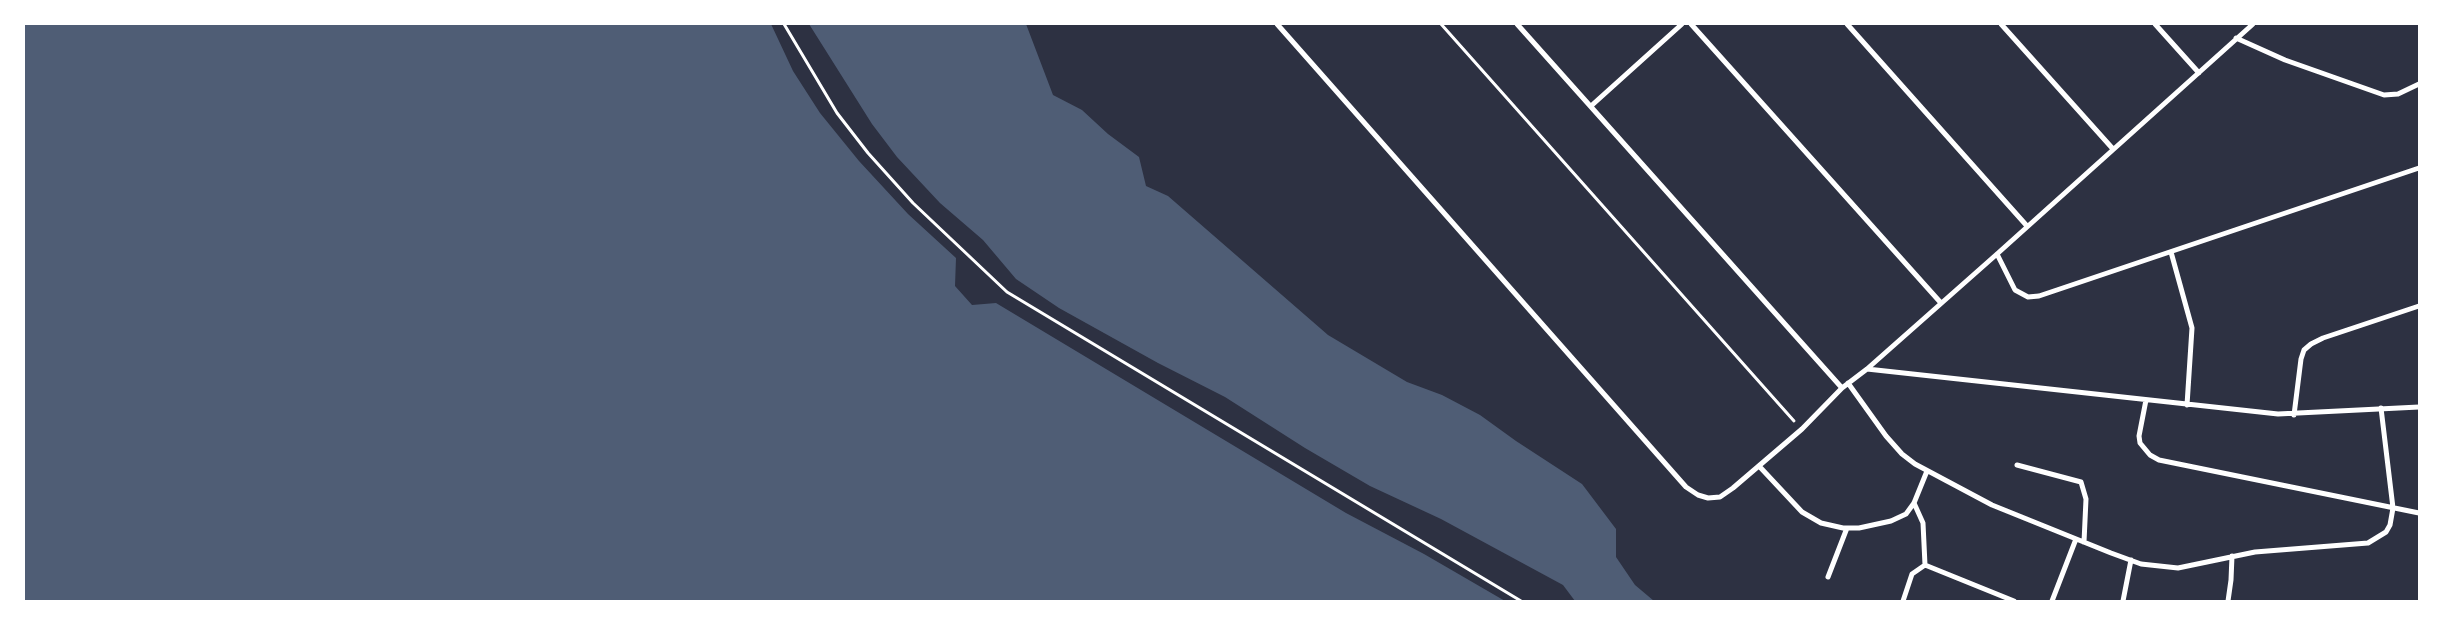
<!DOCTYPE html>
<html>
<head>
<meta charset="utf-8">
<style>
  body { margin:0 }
  #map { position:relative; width:2443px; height:625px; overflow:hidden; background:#2d3142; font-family:"Exo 2",sans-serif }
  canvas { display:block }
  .frame { position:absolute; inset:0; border:25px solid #fff; pointer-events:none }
</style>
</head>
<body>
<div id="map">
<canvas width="2443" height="625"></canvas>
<div class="frame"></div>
</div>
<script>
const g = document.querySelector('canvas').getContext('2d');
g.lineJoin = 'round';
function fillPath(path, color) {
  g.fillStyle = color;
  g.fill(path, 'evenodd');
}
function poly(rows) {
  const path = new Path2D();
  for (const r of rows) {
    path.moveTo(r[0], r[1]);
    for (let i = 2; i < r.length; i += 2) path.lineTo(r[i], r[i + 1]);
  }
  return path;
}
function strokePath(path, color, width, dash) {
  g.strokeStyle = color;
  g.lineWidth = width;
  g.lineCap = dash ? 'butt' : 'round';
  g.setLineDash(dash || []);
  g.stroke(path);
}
fillPath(poly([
  [24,24,771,24,793,71,820,113,859,161,908,214,956,258,955,286,972,305,996,303,1346,513,1424,554,1505,601,24,601],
  [809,24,1026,24,1053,95,1082,110,1108,134,1139,157,1146,186,1168,196,1328,335,1407,382,1442,395,1480,415,1516,441,1582,484,1616,529,1616,557,1635,585,1654,601,1575,601,1563,585,1441,519,1370,486,1305,448,1225,397,1158,363,1059,308,1016,279,983,240,940,203,897,157,872,124]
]), '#4f5d75');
strokePath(poly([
  [784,24,837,113,868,153,913,203,1007,292,1521,601],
  [1441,24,1794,421]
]), '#fff', 3);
strokePath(poly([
  [1277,24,1686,487,1698,495,1708,498,1720,497,1733,488,1802,429,1842,388,1867,369,1997,254,2253,24],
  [1517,24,1842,388],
  [1691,24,1941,303],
  [1847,24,2027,226],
  [2001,24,2113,149],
  [2155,24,2199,73],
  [2236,38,2285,60,2384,95,2398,94,2419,84],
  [1591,106,1682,24],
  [2171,252,2192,328,2187,405],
  [1997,254,2015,290,2028,297,2039,296,2419,168],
  [1867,369,2278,414,2419,407],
  [1848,383,1886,436,1902,454,1915,464,1992,505,2111,553,2141,564,2178,568,2255,552,2368,543,2386,532,2390,525,2393,508,2381,408],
  [2146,400,2139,436,2140,443,2150,455,2159,460,2419,513],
  [2294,415,2301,359,2304,350,2311,344,2323,338,2419,306],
  [2017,465,2081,482,2086,499,2084,542],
  [1759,466,1802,512,1821,523,1843,528,1859,528,1891,521,1906,514,1914,503,1927,471],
  [1914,503,1923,523,1925,565,2014,601],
  [1828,577,1847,528],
  [1903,601,1912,574,1925,565],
  [2052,601,2076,539],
  [2123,601,2131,560],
  [2228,601,2231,580,2232,556]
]), '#fff', 5);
</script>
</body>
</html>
